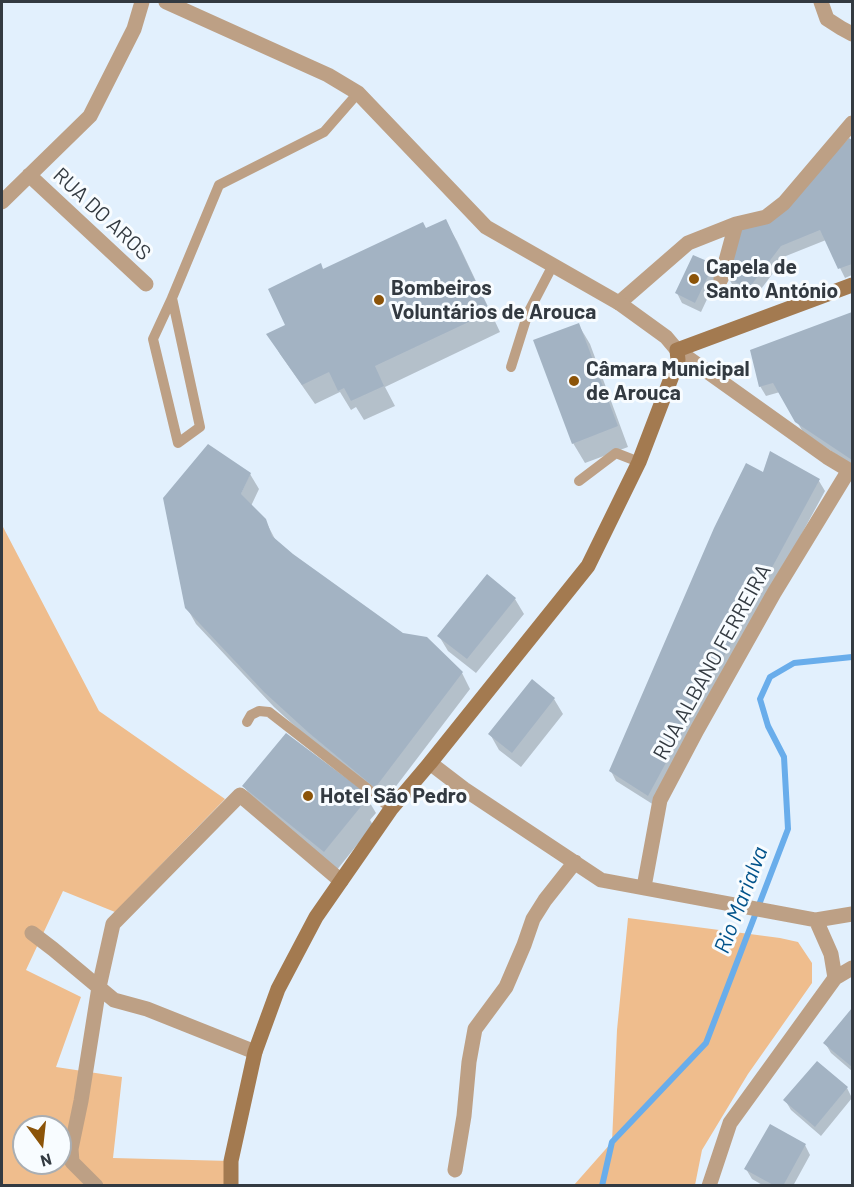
<!DOCTYPE html>
<html>
<head>
<meta charset="utf-8">
<style>
  body { margin:0 }
  #map { position:relative; width:854px; height:1187px; overflow:hidden; background:#e2f0fd; font-family:Barlow,sans-serif }
  canvas { display:block }
  .frame { position:absolute; inset:0; border:3px solid #333a41; pointer-events:none }
  .north { position:absolute; left:12px; top:1115px; width:60px; height:60px; box-sizing:border-box; background:#f8fcff; border:2px solid #a9aeb3; border-radius:50%; rotate:165deg; font-size:16px; font-weight:700; line-height:24px; text-align:center; color:#333a41 }
  .north::after { content:''; display:block; margin:auto; width:21px; height:27px; background:#8c5409; clip-path:polygon(50% 0,100% 100%,50% 72%,0 100%) }
</style>
</head>
<body>
<div id="map">
<canvas width="854" height="1187"></canvas>
<div class="frame"></div>
<div class="north">N</div>
</div>
<script>
const g = document.querySelector('canvas').getContext('2d');
g.lineJoin = 'round';
function fillPath(path, color) {
  g.fillStyle = color;
  g.fill(path, 'evenodd');
}
function poly(rows) {
  const path = new Path2D();
  for (const r of rows) {
    path.moveTo(r[0], r[1]);
    for (let i = 2; i < r.length; i += 2) path.lineTo(r[i], r[i + 1]);
  }
  return path;
}
function strokePath(path, color, width, dash) {
  g.strokeStyle = color;
  g.lineWidth = width;
  g.lineCap = dash ? 'butt' : 'round';
  g.setLineDash(dash || []);
  g.stroke(path);
}
function drawText(font, color, halo, rows, align = 'center') {
  g.font = font + ' Barlow,sans-serif';
  g.lineWidth = 6;
  g.setLineDash([]);
  g.textBaseline = 'middle';
  g.strokeStyle = halo;
  g.fillStyle = color;
  for (const [text, x, y, turn = 0] of rows) {
    g.save();
    g.translate(x, y);
    g.rotate((+turn || 0) * Math.PI / 180);
    g.textAlign = isNaN(turn) ? turn : align;
    if (halo) g.strokeText(text, 0, 0);
    g.fillText(text, 0, 0);
    g.restore();
  }
}
fillPath(poly([
  [2,525,99,711,225,799,115,912,63,891,26,970,81,997,56,1067,122,1077,113,1158,231,1161,231,1185,2,1185],
  [24,1127,60,1127,60,1163,24,1163],
  [628,918,780,938,798,942,812,963,812,983,748,1074,702,1150,695,1185,574,1185,612,1142,617,1030]
]), '#efbd8d');
fillPath(poly([
  [849,140,852,142,852,275,845,278,826,240,786,256,755,297,735,289,729,279],
  [445,221,457,241,500,332,385,387,395,406,364,420,356,407,351,410,340,392,315,404,280,354,269,334,287,325,323,270,426,230],
  [712,266,718,276,701,312,682,303,677,293],
  [852,314,852,465,803,432,780,392,766,396,760,386,751,351],
  [578,324,590,344,628,447,585,463,573,443],
  [250,474,259,489,251,506,265,520,276,541,293,555,402,634,462,673,470,689,384,802,319,748,274,707,196,624,187,608],
  [764,474,819,481,825,491,654,805,616,781,611,771],
  [515,599,524,614,476,673,448,651,439,636],
  [554,699,563,714,521,767,499,750,490,734],
  [287,736,364,793,376,813,370,820,373,825,336,871,256,806,244,786],
  [852,1011,852,1071,831,1053,825,1043],
  [847,1088,852,1098,821,1136,791,1110,785,1100],
  [805,1145,810,1155,793,1186,764,1186,752,1179,746,1169]
]), '#0003');
strokePath(poly([
  [602,1186,612,1142,706,1043,788,829,784,757,768,726,760,699,770,677,794,663,852,657]
]), '#69adeb', 6);
fillPath(poly([
  [849,138,852,140,852,264,838,269,820,230,781,246,749,288,728,279,740,228,771,222],
  [446,219,490,312,375,366,384,386,351,401,344,388,338,391,329,372,302,385,266,334,285,325,268,289,321,263,323,269,423,222,426,228],
  [693,255,714,264,695,303,675,293],
  [852,312,852,460,795,422,773,383,759,387,750,350],
  [579,323,618,426,572,444,533,340],
  [208,444,251,473,241,494,266,519,272,536,293,554,403,633,427,637,463,672,375,788,309,733,264,692,185,608,163,498],
  [770,451,820,479,648,796,609,771,714,528,746,463,763,472],
  [487,574,516,598,467,659,437,636],
  [532,679,555,698,512,753,488,734],
  [286,733,365,792,359,800,363,804,324,852,242,786],
  [852,1008,852,1067,823,1043],
  [817,1061,848,1087,815,1127,783,1100],
  [770,1124,806,1144,783,1186,775,1186,744,1169]
]), '#a3b3c3');
strokePath(poly([
  [172,298,153,339,178,443,200,427,172,298,219,185,324,132,358,93],
  [511,367,528,313,553,265],
  [579,481,616,453,639,462],
  [247,722,251,715,259,711,269,712,368,789,391,809]
]), '#bda085', 10);
strokePath(poly([
  [821,2,827,19,841,28,852,34],
  [29,175,146,284],
  [2,202,90,116,134,29,142,2],
  [721,279,736,224],
  [619,303,688,243,736,224,766,217,784,203,852,123],
  [677,350,827,457,852,472],
  [430,763,464,789,601,880,816,920,852,914],
  [644,887,660,800,697,730,774,593,849,470],
  [816,920,831,954,835,978],
  [32,933,53,949,114,1000,147,1009,255,1052],
  [455,1170,464,1116,469,1062,475,1029,506,987,524,945,533,919,545,900,575,862],
  [96,1186,72,1162,71,1149,81,1101,99,987,113,924,240,795,341,881],
  [709,1186,730,1123,835,978,852,968]
]), '#bda085', 15);
strokePath(poly([
  [166,2,328,75,358,93,486,227,619,303,666,337,677,350]
]), '#bda085', 15);
strokePath(poly([
  [231,1186,231,1161,255,1052,278,989,316,917,391,809,430,763,588,566,639,462,678,360,677,350,852,285]
]), '#a37a50', 15);
for (const [x, y, r, color] of [
  [694,279,6,"#8c5409"],
  [379,300,6,"#8c5409"],
  [574,381,6,"#8c5409"],
  [308,796,6,"#8c5409"]
]) {
  const dot = new Path2D();
  dot.arc(x, y, r, 0, 2 * Math.PI);
  g.fillStyle = color;
  g.fill(dot);
  strokePath(dot, '#f8fcff', 2);
}
drawText('21px', '#333a41', '#f8fcff', [
  ["RUA DO AROS",102,214,43],
  ["RUA ALBANO FERREIRA",712,662,-61]
]);
drawText('bold 21px', '#333a41', '#f8fcff', [
  ["Capela de",706,267],
  ["Santo António",706,291],
  ["Bombeiros",391,288],
  ["Voluntários de Arouca",391,312],
  ["Câmara Municipal",586,369],
  ["de Arouca",586,393],
  ["Hotel São Pedro",320,796]
], 'left');
drawText('italic 22px', '#00528a', '#f8fcff', [
  ["Rio Marialva",741,900,-69]
]);
</script>
</body>
</html>
